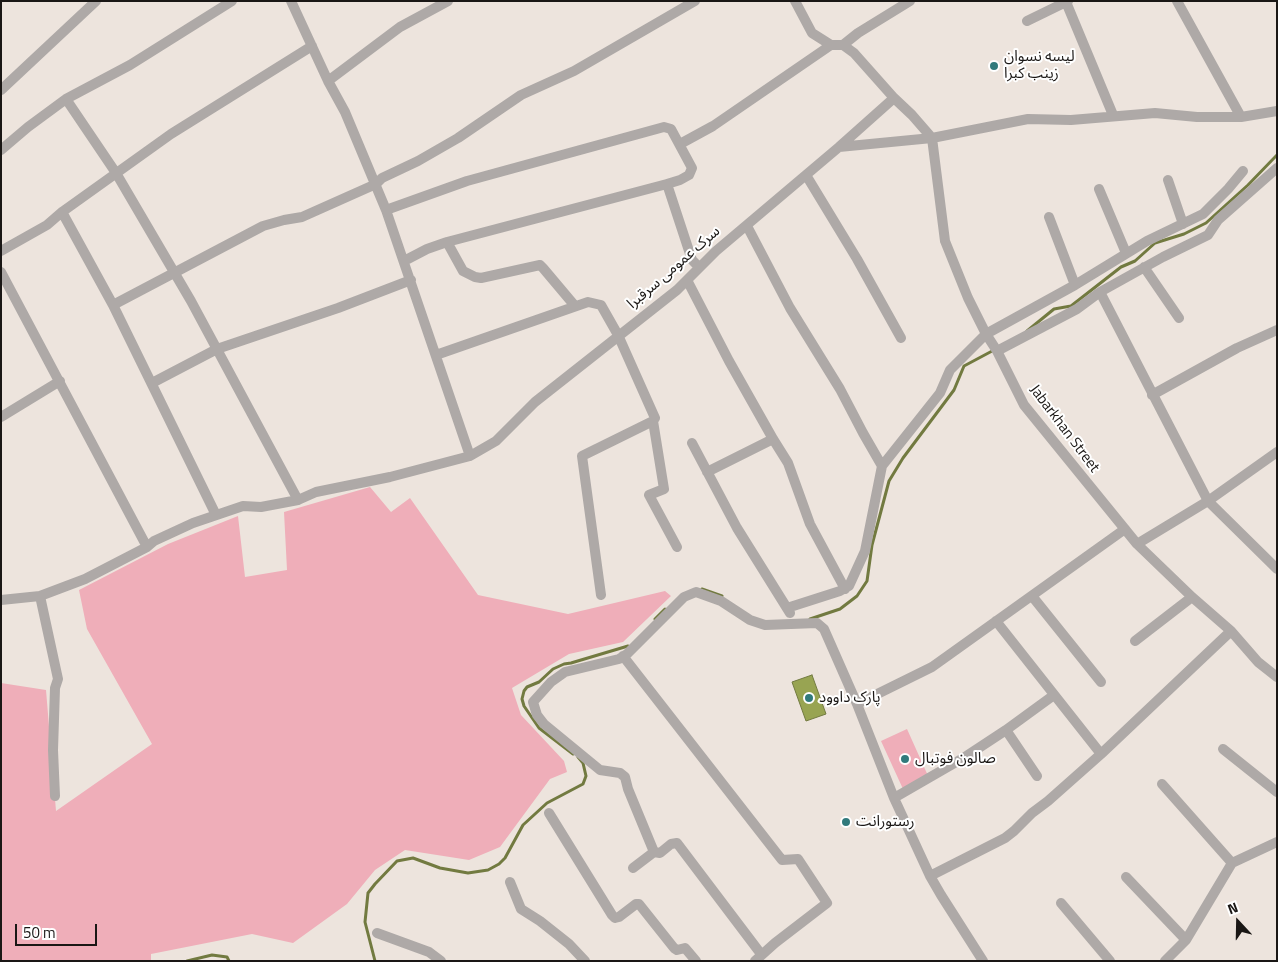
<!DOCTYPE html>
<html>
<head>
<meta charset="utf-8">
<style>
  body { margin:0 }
  #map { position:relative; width:1278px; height:962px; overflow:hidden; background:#ede4dd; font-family:"Titillium Web",sans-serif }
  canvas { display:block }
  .frame { position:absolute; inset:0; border:2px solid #1a1715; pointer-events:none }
  .north { position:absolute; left:1213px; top:897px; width:50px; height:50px; -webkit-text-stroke:4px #fff; paint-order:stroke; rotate:339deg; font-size:14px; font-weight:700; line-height:20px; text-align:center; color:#1a1715 }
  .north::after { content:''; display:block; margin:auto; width:18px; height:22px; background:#1a1715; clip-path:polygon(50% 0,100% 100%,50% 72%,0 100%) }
  .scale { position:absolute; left:15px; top:924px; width:82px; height:22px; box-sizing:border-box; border:2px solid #1a1715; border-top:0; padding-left:6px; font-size:15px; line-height:18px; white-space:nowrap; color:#1a1715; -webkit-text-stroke:4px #fff; paint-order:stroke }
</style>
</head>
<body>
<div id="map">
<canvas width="1278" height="962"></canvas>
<div class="frame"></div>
<div class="north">N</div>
<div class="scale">50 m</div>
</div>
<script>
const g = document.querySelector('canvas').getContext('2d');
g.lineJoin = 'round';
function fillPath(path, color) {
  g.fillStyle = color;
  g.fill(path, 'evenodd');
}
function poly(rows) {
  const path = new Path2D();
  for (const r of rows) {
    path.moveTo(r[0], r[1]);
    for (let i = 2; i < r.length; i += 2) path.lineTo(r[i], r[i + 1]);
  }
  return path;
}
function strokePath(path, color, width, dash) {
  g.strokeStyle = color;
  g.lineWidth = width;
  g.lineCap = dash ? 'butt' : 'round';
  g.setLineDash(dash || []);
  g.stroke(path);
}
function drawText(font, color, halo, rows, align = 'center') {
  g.font = font + ' "Titillium Web","Noto Sans Arabic",sans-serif';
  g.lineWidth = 4;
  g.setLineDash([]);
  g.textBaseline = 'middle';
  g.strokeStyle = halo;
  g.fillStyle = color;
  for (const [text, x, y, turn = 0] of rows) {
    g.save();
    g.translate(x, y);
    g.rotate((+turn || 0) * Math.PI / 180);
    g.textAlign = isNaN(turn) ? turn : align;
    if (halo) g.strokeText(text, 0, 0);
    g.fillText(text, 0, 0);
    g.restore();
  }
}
fillPath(poly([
  [370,487,391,512,410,498,478,595,568,614,665,591,671,596,623,642,569,654,512,688,521,715,564,761,567,772,550,779,500,847,469,860,405,850,375,870,347,904,293,943,252,934,151,954,151,961,1,961,1,683,46,690,56,811,152,744,87,629,79,590,168,544,238,516,245,577,287,570,284,512],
  [907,729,929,778,903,789,881,741]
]), '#efaeb9');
const water = poly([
  [812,675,826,714,806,721,792,682,812,675]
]);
fillPath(water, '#98a452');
strokePath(water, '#727a40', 1);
strokePath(poly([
  [1027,331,1054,309,1071,306,1121,267,1135,261,1155,243,1184,234,1206,223,1248,185,1277,155],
  [702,589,722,596],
  [655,619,665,609],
  [810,619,840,609,857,596,867,581,872,545,889,481,903,458,954,390,964,366,994,350],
  [573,754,539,728,524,706,522,699,524,691,527,687,539,682,553,669,564,664,571,663,628,646],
  [187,961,212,955,227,957,229,961],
  [375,961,365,922,368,893,375,884,397,861,413,858,440,868,468,873,488,870,499,864,505,858,523,825,547,803,583,784,586,776,583,763,578,757]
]), '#727a40', 3);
strokePath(poly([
  [291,1,328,81,345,112,386,210,470,456],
  [795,1,812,33,831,45],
  [1177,1,1241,117],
  [1066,2,1113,115],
  [1027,21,1068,1],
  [843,45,858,33,910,1],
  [328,81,400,27,448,1],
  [1,90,96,1],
  [66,99,116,173,191,301,298,500],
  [932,138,945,241,968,298,986,334,997,351,1024,405,1137,544,1192,597,1231,631,1258,662,1277,677],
  [680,144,713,126,831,45,843,45,854,53,894,98,912,115,932,138],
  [839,147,932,138,1028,119,1071,120,1155,113,1197,117,1241,117,1277,111],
  [1,150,28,127,66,99,130,65,232,1],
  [806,175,857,259,901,338],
  [1168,180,1183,224],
  [667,184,692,260,699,267],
  [1099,189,1126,253],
  [386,210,467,181,664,127,671,129,692,168,689,175,680,180,667,184,447,242,427,249,404,261],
  [62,212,113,305,216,515],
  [1049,217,1075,285],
  [747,226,790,308,840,389,863,433,882,466],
  [447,242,463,271,475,277,481,278,540,265,543,268,575,306],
  [1,251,47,225,62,212,171,134,312,46],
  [1144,267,1179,318],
  [1,272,147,547],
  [687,280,729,361,773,439,788,463,810,524,845,589],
  [1100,292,1208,501,1277,569],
  [113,305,263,226,284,220,302,217,376,184,382,178,418,161,458,138,521,95,574,71,695,1],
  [997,351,1077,309,1100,292,1163,257,1208,235,1218,220,1277,168],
  [436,355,588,302,601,305,618,335,655,418,653,421,582,456,601,595],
  [152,383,217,349,338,308,411,280],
  [1152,395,1237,348,1277,330],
  [1,417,60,381],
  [653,421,664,489,649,495,677,547],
  [692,443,737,528,790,613],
  [707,472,773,439],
  [1137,544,1208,501,1277,452],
  [40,596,58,679,55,688,53,750,55,796],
  [1032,596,1101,682],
  [1,600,40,596,85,579,147,547,154,541,193,523,243,506,261,507,298,500,316,492,390,477,470,456,496,441,535,402,677,290,716,251,839,147,894,98],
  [787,608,840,591,849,586,865,551,882,466,940,393,950,370,986,334,1075,285,1147,241,1203,214,1228,189,1243,171],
  [996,621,1101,754],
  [1135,641,1192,597],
  [623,656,782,860,798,859,827,903,775,943,755,961],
  [857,704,932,667,1125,529],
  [1006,730,1037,776],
  [1223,749,1277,792],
  [1162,784,1232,863],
  [894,798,965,757,1006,730,1054,695],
  [549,813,612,915,615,918,619,917,636,904,639,904,674,948,677,950,685,948,696,961],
  [633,868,654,852],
  [930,876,1005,838,1014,831,1032,813,1048,801,1101,754,1231,631],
  [1126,877,1186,940],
  [510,882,521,909,540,921,569,944,585,961],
  [1061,903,1110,961],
  [377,933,429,952,441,961],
  [761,954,677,843,671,844,660,853,654,852,628,789,625,777,620,773,600,770,544,724,537,715,533,702,551,682,565,672,619,659,627,654,684,597,696,592,721,601,750,620,765,625,817,623,824,629,857,704,894,798,930,876,941,895,983,961],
  [1165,961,1186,940,1232,863,1277,842]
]), '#aea9a7', 10);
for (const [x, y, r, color] of [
  [994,66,5,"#317a7c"],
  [809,698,5,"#317a7c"],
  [905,759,5,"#317a7c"],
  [846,822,5,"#317a7c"]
]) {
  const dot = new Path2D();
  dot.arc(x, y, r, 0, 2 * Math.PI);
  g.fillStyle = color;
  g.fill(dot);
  strokePath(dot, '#fff', 2);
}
drawText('15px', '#1a1715', '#fff', [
  ["لیسه نسوان",1004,57],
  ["زینب کبرا",1004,74],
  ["پارک داوود",819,698],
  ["صالون فوتبال",915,759],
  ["رستورانت",856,822]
], 'left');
drawText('15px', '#1a1715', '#fff', [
  ["سرک عمومی سرقبرا",674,268,-41],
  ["Jabarkhan Street",1064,429,53]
]);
</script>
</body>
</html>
